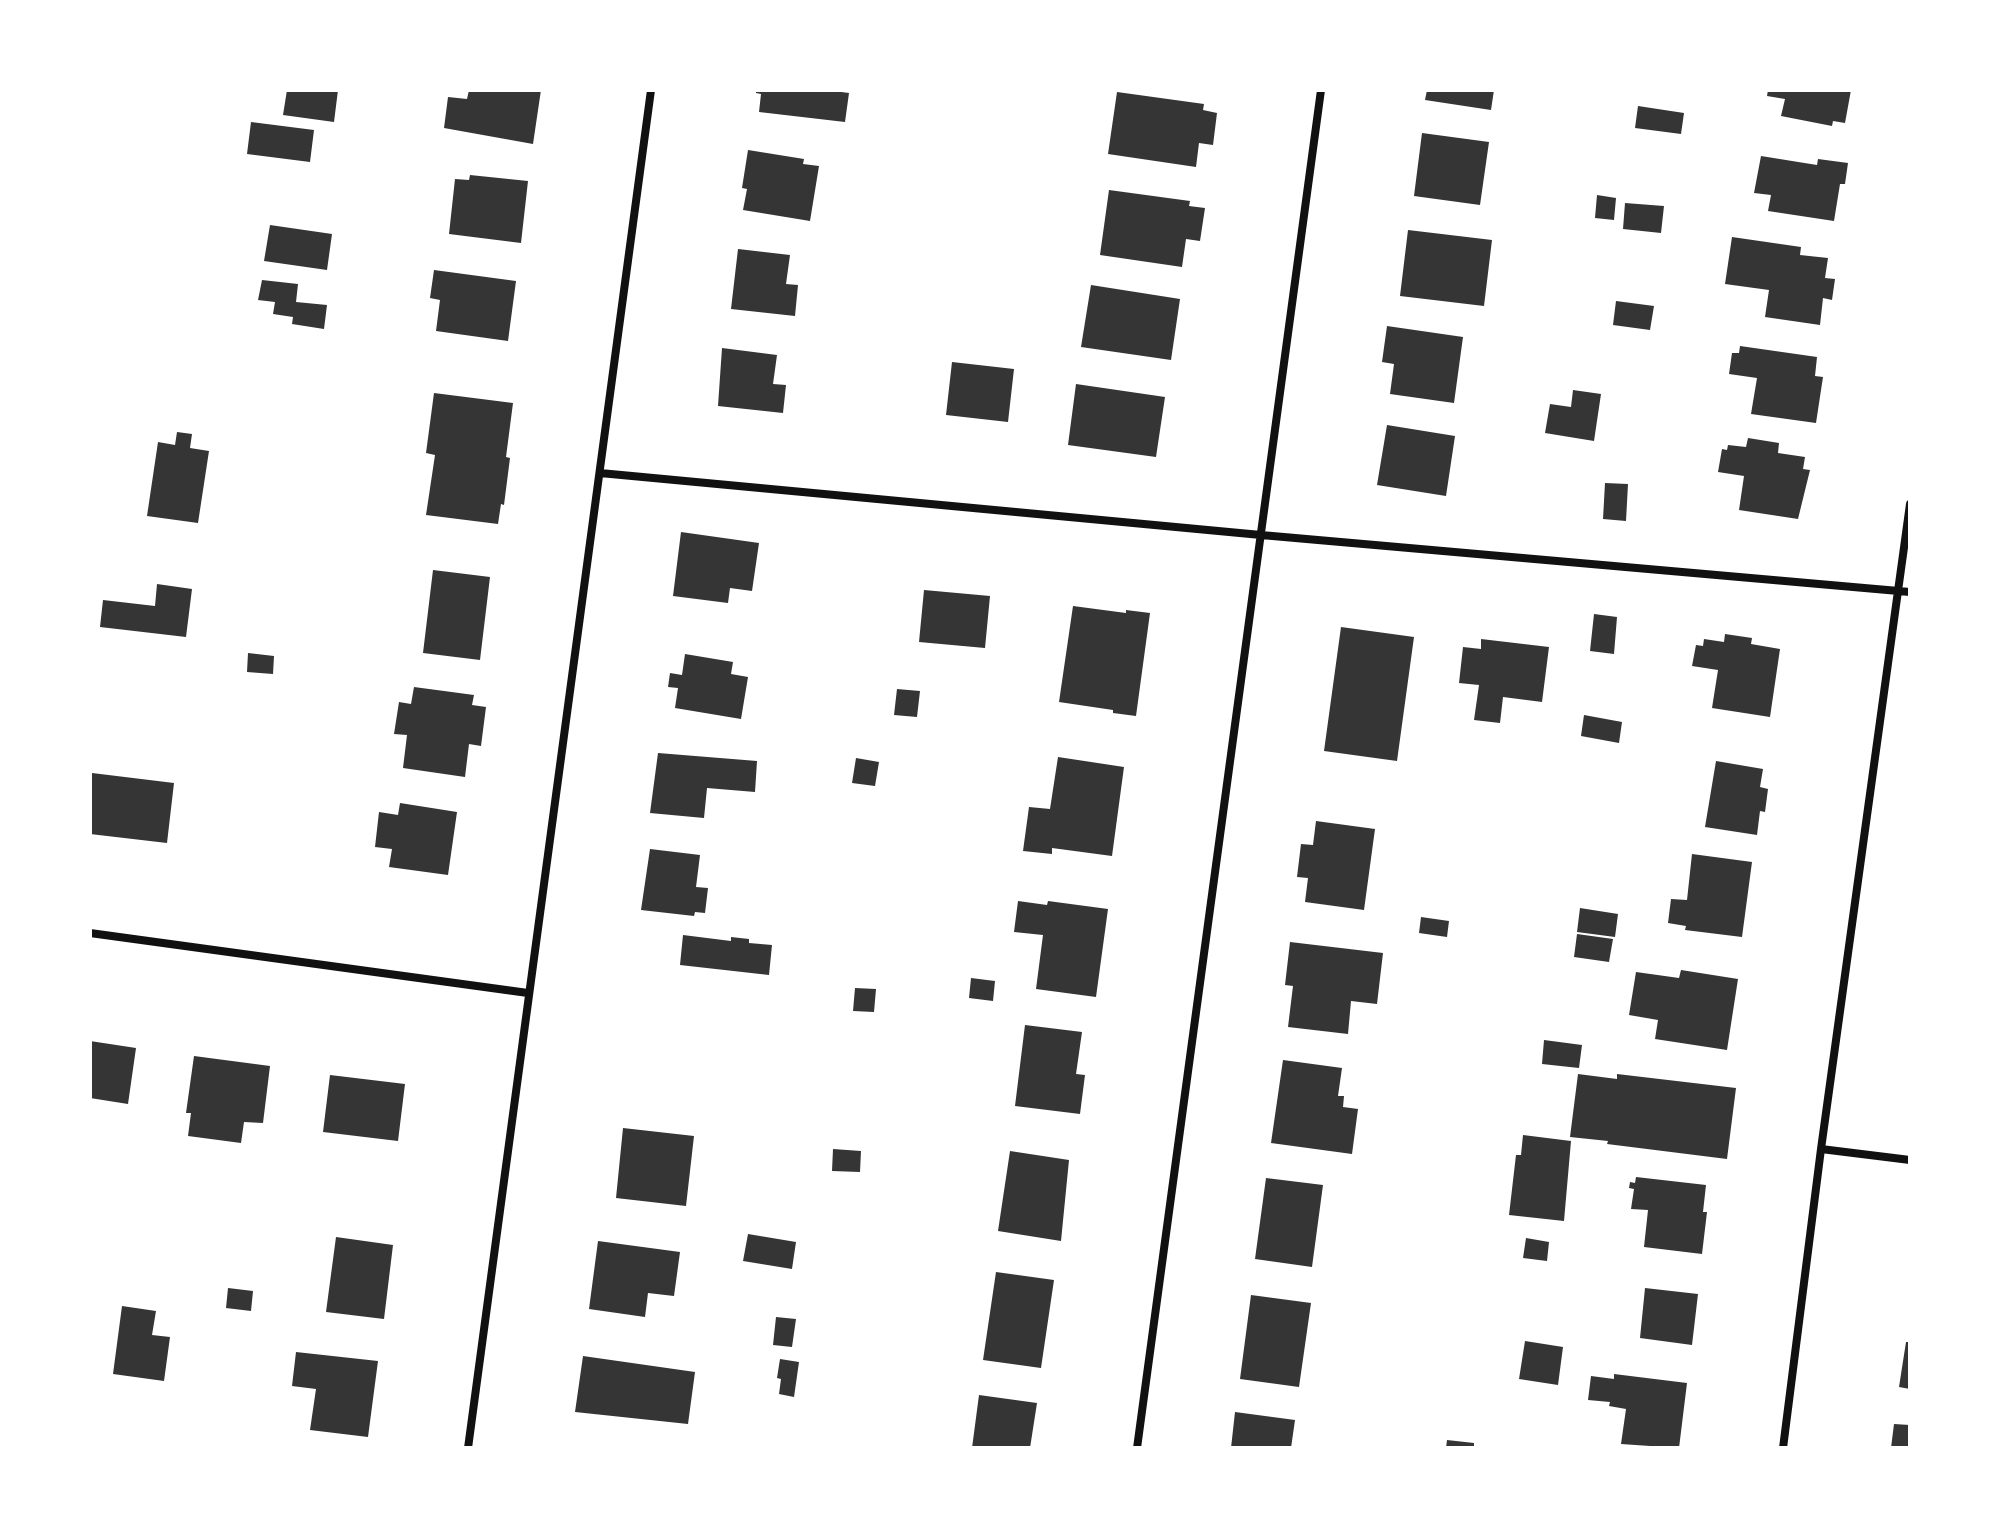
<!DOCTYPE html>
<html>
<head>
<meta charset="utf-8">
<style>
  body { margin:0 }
  #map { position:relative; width:2000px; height:1538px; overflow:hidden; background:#fff; font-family:"Exo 2",sans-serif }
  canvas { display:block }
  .frame { position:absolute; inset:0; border:92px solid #fff; pointer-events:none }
</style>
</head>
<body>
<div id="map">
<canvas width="2000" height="1538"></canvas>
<div class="frame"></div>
</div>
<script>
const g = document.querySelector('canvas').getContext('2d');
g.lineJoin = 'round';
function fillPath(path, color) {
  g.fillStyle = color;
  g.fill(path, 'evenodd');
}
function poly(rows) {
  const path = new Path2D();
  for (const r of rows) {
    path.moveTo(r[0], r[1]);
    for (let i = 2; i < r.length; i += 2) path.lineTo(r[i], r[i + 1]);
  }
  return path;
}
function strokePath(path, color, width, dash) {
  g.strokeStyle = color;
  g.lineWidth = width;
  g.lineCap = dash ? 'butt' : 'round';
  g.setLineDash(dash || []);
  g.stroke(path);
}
fillPath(poly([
  [287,90,338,90,334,122,283,115],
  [469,90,541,90,533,144,444,128,448,97,467,99],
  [756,90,826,90,849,93,845,122,759,112,761,94,756,93],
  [1427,90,1494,90,1491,110,1425,100],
  [1768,90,1851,90,1845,123,1833,121,1832,126,1781,116,1785,99,1767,96],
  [1117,92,1204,104,1203,110,1217,113,1213,145,1199,143,1196,167,1108,154],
  [1638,106,1684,113,1681,134,1635,128],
  [251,122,314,130,310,162,247,154],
  [1422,133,1489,142,1480,205,1414,196],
  [748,150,804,159,803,164,819,166,810,221,743,210,747,189,742,188],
  [1761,156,1817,165,1818,159,1848,163,1845,184,1840,184,1834,221,1768,211,1771,195,1754,193],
  [470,175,528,181,521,243,449,234,455,179,469,180],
  [1109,190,1190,201,1189,206,1205,208,1200,241,1186,239,1182,267,1100,255],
  [1597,195,1616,198,1614,220,1595,218],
  [1625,203,1664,206,1661,233,1623,229],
  [270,225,332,234,327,270,264,261],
  [1408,230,1492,240,1484,306,1400,296],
  [1732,237,1801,247,1800,255,1828,258,1825,278,1835,279,1832,300,1823,298,1820,325,1765,317,1769,290,1725,284],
  [738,249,790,255,786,284,798,285,795,316,731,309],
  [434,270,516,281,508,341,436,331,440,300,430,298],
  [262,280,298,284,296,302,327,305,324,329,292,324,293,317,273,314,275,302,258,300],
  [1091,285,1180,299,1171,360,1081,347],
  [1616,301,1654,306,1650,330,1613,325],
  [1387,326,1463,337,1454,403,1390,394,1394,364,1382,362],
  [1740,346,1817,357,1815,376,1823,377,1816,423,1751,414,1757,378,1729,374,1732,353,1739,353],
  [722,348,777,355,773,384,786,385,783,413,718,406],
  [952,362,1014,369,1008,422,946,415],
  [1076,384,1165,397,1156,457,1068,445],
  [1573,390,1601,394,1594,441,1545,433,1550,404,1571,407],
  [434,393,513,403,506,457,510,458,504,505,501,504,498,524,426,515,435,455,426,453],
  [1387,425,1455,436,1446,496,1377,485],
  [177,432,192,434,190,448,209,451,198,523,147,516,158,442,175,445],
  [1748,438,1779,443,1778,453,1805,457,1803,469,1810,470,1798,519,1739,510,1744,476,1718,472,1722,449,1727,450,1728,445,1746,447],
  [1605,483,1628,484,1626,521,1603,519],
  [681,532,759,543,752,591,730,588,728,603,673,596],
  [433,570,490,577,480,660,423,653],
  [157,584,192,589,186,637,100,627,103,600,155,606],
  [924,590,990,596,985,648,919,642],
  [1073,606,1126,613,1126,610,1150,613,1136,716,1113,713,1113,710,1059,702],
  [1594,614,1617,617,1614,654,1590,651],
  [1341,627,1414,637,1397,761,1324,751],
  [1725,634,1752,638,1751,644,1780,649,1770,717,1712,708,1718,670,1692,666,1696,645,1703,646,1704,639,1724,642],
  [1481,639,1549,647,1542,702,1503,697,1500,723,1474,720,1479,685,1459,683,1463,647,1481,649],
  [248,653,274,656,273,674,247,672],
  [685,654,733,662,731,674,748,677,741,719,675,708,678,688,668,687,670,673,682,675],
  [414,687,474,695,472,705,486,707,481,746,469,744,465,777,403,768,407,735,394,734,399,702,411,704],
  [897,689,920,691,917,717,894,715],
  [1584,715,1622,722,1619,743,1581,736],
  [658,753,757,761,755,792,707,788,704,818,650,813],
  [1058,757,1124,767,1112,856,1052,848,1052,854,1023,851,1029,807,1050,809],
  [856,758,879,762,875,786,852,783],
  [1716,761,1763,769,1760,787,1768,789,1765,812,1760,811,1757,835,1705,827],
  [92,773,174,783,167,843,90,834],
  [400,803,457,812,448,875,389,867,392,849,375,847,379,812,398,815],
  [1316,821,1375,829,1364,910,1305,902,1308,878,1297,877,1301,844,1313,845],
  [650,849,700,855,696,887,708,888,705,913,695,912,694,916,641,910],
  [1692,854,1752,862,1742,937,1685,930,1686,926,1668,923,1671,899,1687,900],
  [1018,901,1047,905,1048,901,1108,909,1096,997,1036,989,1043,935,1014,932],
  [1580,908,1618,914,1615,937,1577,932],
  [1421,917,1449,921,1447,937,1419,933],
  [1577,934,1613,939,1609,962,1574,957],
  [683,935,731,941,731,937,749,939,749,943,772,945,769,975,680,965],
  [1290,942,1383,953,1377,1004,1351,1001,1348,1034,1288,1027,1293,986,1285,985],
  [1681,970,1738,979,1727,1050,1655,1039,1658,1020,1629,1015,1636,972,1679,978],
  [971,978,995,981,993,1001,969,998],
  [855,988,876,989,874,1012,853,1011],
  [1025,1025,1082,1032,1076,1074,1085,1075,1080,1114,1015,1106],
  [1544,1040,1582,1045,1579,1068,1542,1064],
  [90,1041,136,1048,128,1104,90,1098],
  [194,1056,270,1066,263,1123,244,1122,241,1143,188,1136,191,1113,186,1113],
  [1283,1060,1342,1068,1338,1096,1344,1096,1343,1107,1358,1109,1352,1154,1271,1143],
  [1578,1074,1617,1079,1617,1074,1736,1088,1727,1159,1607,1144,1608,1141,1570,1137],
  [330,1075,405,1084,398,1141,323,1132],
  [623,1128,694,1136,686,1206,616,1198],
  [1523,1135,1571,1141,1564,1221,1509,1215,1516,1155,1521,1155],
  [833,1149,861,1151,860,1172,832,1171],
  [1010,1151,1069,1160,1061,1241,998,1231],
  [1636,1177,1706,1185,1703,1212,1707,1212,1702,1254,1644,1247,1648,1210,1631,1209,1634,1189,1629,1188,1630,1182,1635,1183],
  [1266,1178,1323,1185,1312,1267,1255,1259],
  [748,1234,796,1242,792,1269,743,1261],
  [336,1237,393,1245,384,1319,326,1312],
  [1526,1238,1549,1242,1547,1261,1523,1258],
  [598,1241,680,1252,674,1296,648,1293,645,1317,589,1309],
  [996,1272,1054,1280,1041,1368,983,1360],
  [228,1288,253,1291,251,1311,226,1308],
  [1645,1288,1698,1294,1692,1345,1640,1338],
  [1251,1295,1311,1303,1299,1387,1240,1379],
  [122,1306,156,1311,152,1335,170,1337,164,1381,113,1374],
  [776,1317,796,1319,792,1347,773,1345],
  [1525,1341,1563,1347,1558,1385,1519,1379],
  [1906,1342,1910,1342,1910,1389,1899,1387],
  [296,1352,378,1361,368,1437,310,1430,316,1389,292,1386],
  [583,1356,695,1372,688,1424,575,1412],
  [780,1359,799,1362,794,1397,779,1394,781,1379,777,1378],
  [1614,1374,1687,1383,1679,1448,1621,1444,1626,1409,1609,1406,1610,1402,1588,1400,1591,1376,1614,1379],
  [979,1395,1037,1403,1030,1448,972,1448],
  [1235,1412,1295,1420,1291,1448,1231,1448],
  [1894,1424,1910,1425,1910,1448,1891,1448],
  [1447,1440,1474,1443,1474,1448,1446,1448]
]), '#353535');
strokePath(poly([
  [600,473,1261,535,1910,592],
  [90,933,528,993],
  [1821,1149,1910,1160],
  [468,1448,651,90],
  [1137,1448,1321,90],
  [1783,1448,1821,1149,1910,504]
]), '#111', 8);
</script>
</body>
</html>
